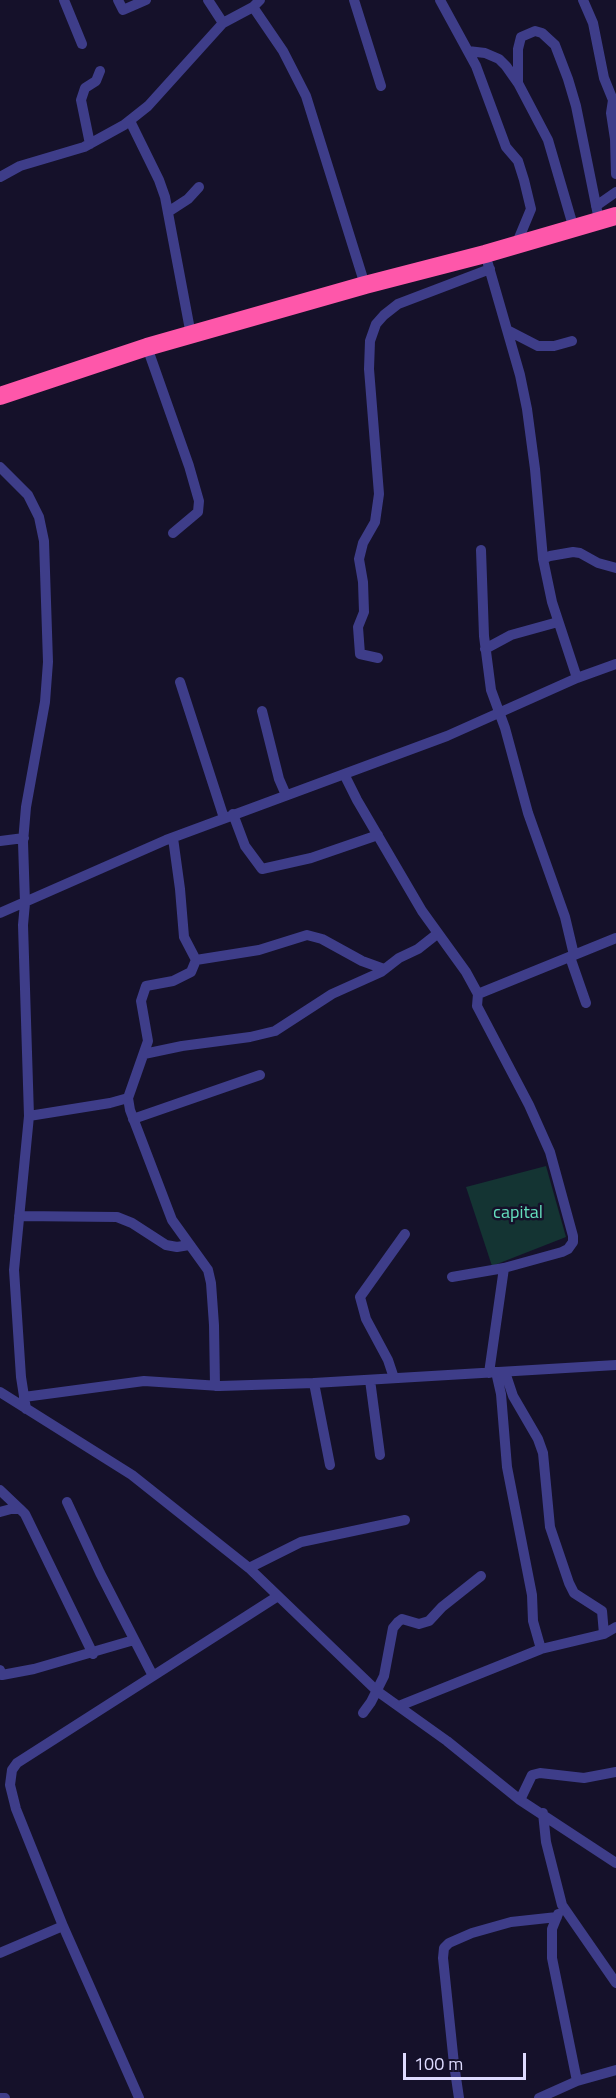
<!DOCTYPE html>
<html>
<head>
<meta charset="utf-8">
<style>
  body { margin:0 }
  #map { position:relative; width:616px; height:2098px; overflow:hidden; background:#15112a; font-family:"Titillium Web",sans-serif }
  canvas { display:block }
  .scale { position:absolute; left:403px; top:2053px; width:123px; height:27px; box-sizing:border-box; border:3px solid #dedbff; border-top:0; padding-left:8px; font-size:18px; line-height:21px; white-space:nowrap; color:#dedbff; -webkit-text-stroke:4px #15112a; paint-order:stroke }
</style>
</head>
<body>
<div id="map">
<canvas width="616" height="2098"></canvas>
<div class="scale">100 m</div>
</div>
<script>
const g = document.querySelector('canvas').getContext('2d');
g.lineJoin = 'round';
function fillPath(path, color) {
  g.fillStyle = color;
  g.fill(path, 'evenodd');
}
function poly(rows) {
  const path = new Path2D();
  for (const r of rows) {
    path.moveTo(r[0], r[1]);
    for (let i = 2; i < r.length; i += 2) path.lineTo(r[i], r[i + 1]);
  }
  return path;
}
function strokePath(path, color, width, dash) {
  g.strokeStyle = color;
  g.lineWidth = width;
  g.lineCap = dash ? 'butt' : 'round';
  g.setLineDash(dash || []);
  g.stroke(path);
}
function drawText(font, color, halo, rows, align = 'center') {
  g.font = font + ' "Titillium Web",sans-serif';
  g.lineWidth = 5;
  g.setLineDash([]);
  g.textBaseline = 'middle';
  g.strokeStyle = halo;
  g.fillStyle = color;
  for (const [text, x, y, turn = 0] of rows) {
    g.save();
    g.translate(x, y);
    g.rotate((+turn || 0) * Math.PI / 180);
    g.textAlign = isNaN(turn) ? turn : align;
    if (halo) g.strokeText(text, 0, 0);
    g.fillText(text, 0, 0);
    g.restore();
  }
}
fillPath(poly([
  [546,1166,566,1237,492,1266,466,1187]
]), '#143433');
strokePath(poly([
  [64,0,82,44],
  [118,0,123,10,146,0],
  [208,0,223,23],
  [354,0,381,86],
  [440,0,476,66,506,147,518,161,524,180,531,209,516,245],
  [583,0,593,23,604,78,613,100,611,113,615,139,616,174],
  [253,7,283,51,306,96,365,285],
  [468,51,485,53,499,59,506,66,518,83,548,140,574,229],
  [518,83,518,49,521,37,535,31,542,33,555,45,568,79,576,106,599,220],
  [130,121,159,180,165,197,191,335],
  [90,144,81,100,85,88,96,81,100,71],
  [0,177,20,166,84,147,124,125,148,106,223,23,253,7,260,0],
  [596,206,616,192],
  [168,212,188,199,199,187],
  [488,264,520,375,527,409,535,469,543,559,552,602,577,678],
  [507,330,538,346,554,346,572,341],
  [147,347,189,466,199,501,198,512,173,533],
  [0,467,28,495,39,517,44,541,48,662,45,702,26,807,23,842,25,903,23,925,29,1116,14,1270,21,1377,26,1409],
  [481,550,484,636,491,690,505,728,528,813,565,917,574,955],
  [543,559,550,556,573,552,580,553,598,563,616,568],
  [485,649,511,635,558,622],
  [378,658,360,654,358,627,364,612,363,582,359,559,363,543,375,522,379,494,369,369,370,341,376,324,384,315,398,304,490,269],
  [180,682,224,818],
  [262,711,279,779,286,795],
  [344,774,357,800,422,911,466,972,478,994,477,1006,529,1105,550,1152,573,1236,573,1242,568,1249,562,1252,504,1268,452,1277],
  [233,814,245,846,262,869,311,858,378,835],
  [173,838,180,889,184,937,196,960,259,950,307,935,322,939,362,961,384,969],
  [0,841,24,838],
  [0,913,166,840,447,736,577,678,616,664],
  [570,957,586,1003],
  [196,960,191,972,173,981,146,986,141,1001,148,1041,128,1098,130,1110,172,1220,208,1270,211,1283,214,1325,215,1386],
  [478,994,616,938],
  [144,1054,182,1046,250,1037,275,1031,332,994,381,972,399,958,418,949,437,934],
  [29,1116,110,1103,128,1098],
  [133,1119,260,1075],
  [19,1216,117,1217,132,1223,166,1245,177,1247,189,1245],
  [496,1372,501,1394,507,1467,532,1595,533,1621,541,1649],
  [505,1372,513,1396,538,1439,543,1453,550,1527,569,1583,574,1593,602,1611,604,1634],
  [489,1373,504,1268],
  [394,1378,388,1360,366,1319,360,1297,405,1234],
  [370,1380,380,1455],
  [314,1383,330,1465],
  [0,1392,132,1475,249,1568,377,1691,447,1741,520,1800,616,1863],
  [24,1397,144,1381,220,1386,314,1383,616,1365],
  [0,1490,20,1509],
  [67,1502,100,1573,153,1676,278,1596],
  [0,1512,11,1509,20,1509,25,1514,93,1654],
  [249,1568,301,1542,405,1520],
  [0,1670,2,1675,34,1669,134,1640],
  [399,1706,541,1649,604,1634,616,1627],
  [363,1713,371,1702,384,1676,393,1628,398,1622,402,1619,419,1624,429,1621,442,1607,481,1576],
  [520,1800,532,1775,540,1773,584,1778,616,1772],
  [543,1813,546,1842,562,1905,616,1983],
  [558,1914,552,1929,552,1958,577,2081],
  [0,1953,63,1926],
  [0,2098,5,2098],
  [139,2098,63,1926,16,1809,10,1785,12,1770,17,1763,153,1676],
  [459,2098,454,2064,443,1958,444,1948,449,1943,472,1933,511,1922,557,1917],
  [539,2098,577,2081,616,2070]
]), '#3e3d89', 10);
strokePath(poly([
  [0,396,147,347,365,285,485,254,616,216]
]), '#fe57aa', 18);
drawText('18px', '#65e0bf', '#15112a', [
  ["capital",518,1214]
]);
</script>
</body>
</html>
